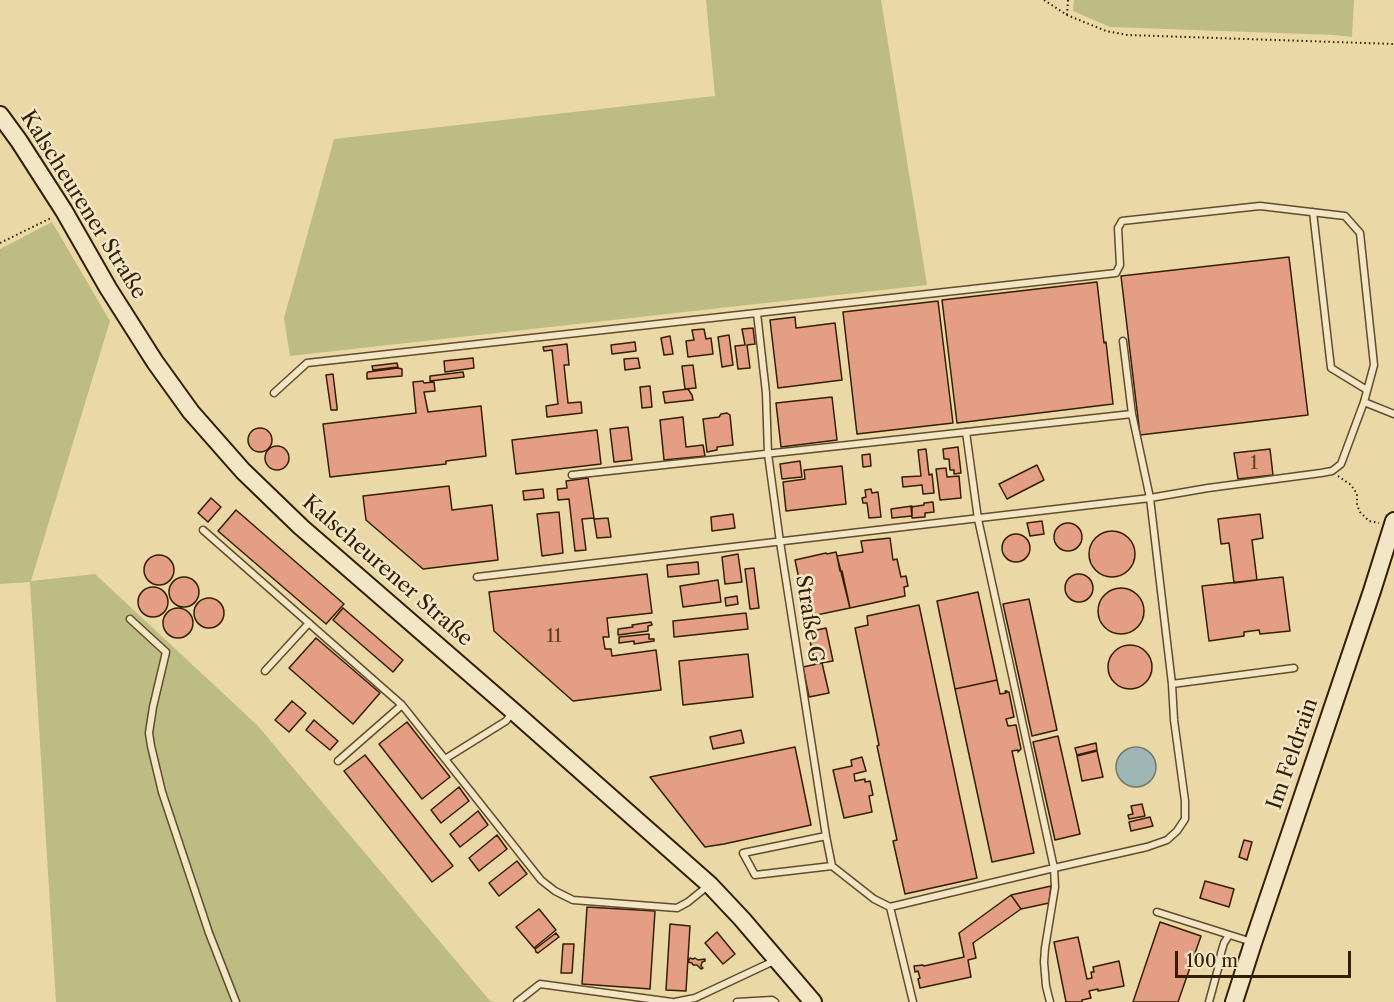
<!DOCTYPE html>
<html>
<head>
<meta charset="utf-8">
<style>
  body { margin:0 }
  #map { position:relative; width:1394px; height:1002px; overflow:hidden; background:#ebd8a7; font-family:"Libre Caslon Text",serif }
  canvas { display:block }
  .scale { position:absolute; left:1175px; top:951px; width:176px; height:27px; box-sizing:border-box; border:3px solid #341e00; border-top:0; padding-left:8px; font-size:18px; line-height:21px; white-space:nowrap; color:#341e00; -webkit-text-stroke:4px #f2e6c6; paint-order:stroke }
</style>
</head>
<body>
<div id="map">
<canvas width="1394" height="1002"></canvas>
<div class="scale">100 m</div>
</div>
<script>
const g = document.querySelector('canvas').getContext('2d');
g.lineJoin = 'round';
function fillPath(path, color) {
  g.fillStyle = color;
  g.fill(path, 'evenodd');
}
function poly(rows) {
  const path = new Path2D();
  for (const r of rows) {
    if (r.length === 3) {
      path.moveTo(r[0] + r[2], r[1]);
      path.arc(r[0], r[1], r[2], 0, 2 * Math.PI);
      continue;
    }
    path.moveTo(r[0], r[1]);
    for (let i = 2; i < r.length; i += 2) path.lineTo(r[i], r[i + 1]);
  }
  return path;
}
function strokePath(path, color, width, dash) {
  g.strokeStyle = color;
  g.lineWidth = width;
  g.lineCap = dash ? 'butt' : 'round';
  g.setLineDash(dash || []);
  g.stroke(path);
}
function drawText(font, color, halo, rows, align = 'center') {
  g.font = font + ' "Libre Caslon Text",serif';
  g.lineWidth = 5;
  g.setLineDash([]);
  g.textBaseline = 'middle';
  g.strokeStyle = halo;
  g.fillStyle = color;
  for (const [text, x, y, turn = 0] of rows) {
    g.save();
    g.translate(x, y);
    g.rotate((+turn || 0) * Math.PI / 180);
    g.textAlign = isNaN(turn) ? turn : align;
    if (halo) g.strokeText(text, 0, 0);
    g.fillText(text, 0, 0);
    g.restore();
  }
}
fillPath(poly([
  [706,0,881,0,927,285,290,356,284,318,334,139,715,96],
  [1074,0,1354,0,1352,37,1334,35,1110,27,1073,11],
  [52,222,110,321,31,581,95,574,257,725,490,1001,494,1002,56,1002,30,582,0,584,0,249]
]), '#bdbd83');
const water = poly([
  [1136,767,20]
]);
fillPath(water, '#9eb6b4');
strokePath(water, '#74796c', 1.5);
const building = poly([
  [1289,257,1308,415,1140,435,1121,276,1289,257],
  [1097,282,1104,343,1106,342,1113,404,957,423,942,300,1097,282],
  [938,301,953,423,857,434,843,312,938,301],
  [795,317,796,328,835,323,842,380,778,388,770,320,795,317],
  [753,328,755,344,747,345,750,368,738,369,735,346,745,345,742,329,753,328],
  [704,329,706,339,711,338,713,354,688,357,686,341,694,340,692,330,704,329],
  [729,335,733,365,722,367,718,337,729,335],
  [670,336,673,354,664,355,661,338,670,336],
  [635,342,636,351,612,354,611,345,635,342],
  [567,344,569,365,564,365,568,403,581,402,582,413,547,417,546,406,558,404,552,350,544,351,543,347,567,344],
  [473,358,474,368,445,372,444,361,473,358],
  [638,358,640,368,625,370,624,359,638,358],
  [397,363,398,367,373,370,372,366,397,363],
  [693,365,696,388,685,389,682,366,693,365],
  [398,368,402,369,402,376,367,379,367,373,368,372,398,368],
  [463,372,464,377,430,381,430,376,463,372],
  [333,374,337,407,337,410,331,410,326,375,333,374],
  [423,381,424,383,434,382,435,391,424,392,428,412,481,406,486,456,446,461,446,464,330,477,323,424,416,413,413,382,423,381],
  [650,386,652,407,642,408,640,387,650,386],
  [688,389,692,395,693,400,665,403,663,392,688,389],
  [832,397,837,440,781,447,776,403,832,397],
  [727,413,730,415,733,445,717,447,717,450,707,452,703,419,719,417,721,414,727,413],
  [683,417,686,447,703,445,705,456,664,460,660,420,683,417],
  [628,427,632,460,614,462,610,429,628,427],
  [260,440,12],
  [597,430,601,464,516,474,512,440,597,430],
  [277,458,12],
  [958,447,961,473,954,474,954,470,950,470,949,459,944,459,943,449,958,447],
  [926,449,929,475,932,474,934,493,923,494,922,485,903,487,902,477,921,476,918,450,926,449],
  [1270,449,1273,475,1238,479,1234,453,1270,449],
  [870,454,871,466,863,467,862,455,870,454],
  [800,461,802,477,782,479,780,464,800,461],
  [1037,465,1044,480,1007,499,999,484,1037,465],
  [842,466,846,504,786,511,783,482,805,479,804,470,842,466],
  [946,468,947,477,959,476,961,498,940,500,936,469,946,468],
  [588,478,594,518,582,519,586,550,575,551,569,499,558,500,557,489,567,488,566,481,588,478],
  [449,486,452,510,492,505,498,560,423,569,366,520,363,496,449,486],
  [543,489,544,498,524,500,523,491,543,489],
  [871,489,872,493,878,492,881,517,869,518,867,503,863,503,862,498,866,497,865,490,871,489],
  [211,498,221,507,208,522,198,513,211,498],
  [933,502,934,512,925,513,925,517,912,518,911,507,924,505,924,503,933,502],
  [912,506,912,516,892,518,891,509,912,506],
  [236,510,344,604,326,624,218,531,236,510],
  [559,512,563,553,542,556,537,514,559,512],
  [733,514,735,528,712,531,711,517,733,514],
  [1260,514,1263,538,1252,540,1257,580,1234,583,1229,543,1221,544,1218,519,1260,514],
  [608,518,611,537,597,538,594,519,608,518],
  [1042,521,1044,534,1030,536,1027,523,1042,521],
  [1068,537,14],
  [1112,554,23],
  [1016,548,14],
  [890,538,893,560,897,559,901,577,906,576,908,586,904,587,905,596,850,608,842,571,840,571,837,556,863,552,861,541,890,538],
  [836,552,850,608,807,617,795,560,826,553,827,554,836,552],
  [738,554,742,582,725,584,722,557,738,554],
  [159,570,15],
  [698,562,699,574,668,577,667,565,698,562],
  [754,568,759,608,750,609,745,569,754,568],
  [647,574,652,613,607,618,609,637,603,637,605,649,611,649,612,656,656,650,661,690,573,701,494,631,489,592,647,574],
  [1079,588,14],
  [1283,577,1290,631,1260,634,1259,630,1244,632,1244,636,1209,641,1202,586,1283,577],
  [184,592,15],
  [718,580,721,602,683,607,680,586,718,580],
  [153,602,15],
  [1121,611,23],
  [978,592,997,680,955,689,937,601,978,592],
  [737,596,738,604,726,606,725,598,737,596],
  [209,613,15],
  [1029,599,1057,730,1032,736,1003,604,1029,599],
  [919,605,977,878,905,894,893,841,897,840,877,746,879,745,855,628,868,625,867,616,919,605],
  [343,608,403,660,393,672,333,620,343,608],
  [178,623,15],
  [746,613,748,629,674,637,673,621,746,613],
  [651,622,652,625,648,626,648,631,618,635,618,629,633,627,632,625,651,622],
  [826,628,833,661,815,664,808,632,826,628],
  [649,634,649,639,654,639,654,641,634,644,634,641,619,643,619,637,649,634],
  [316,638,380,693,353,724,289,668,316,638],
  [1130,667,22],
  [748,654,753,697,683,705,679,661,748,654],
  [822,663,829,693,809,697,803,667,822,663],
  [997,680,1000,694,1006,693,1005,691,1007,691,1007,692,1009,692,1014,717,1006,719,1008,726,1016,725,1021,749,1018,752,1018,750,1012,751,1034,853,992,862,955,689,997,680],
  [292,701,306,713,289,732,275,720,292,701],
  [314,720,338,741,330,750,306,730,314,720],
  [407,722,450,777,422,799,379,744,407,722],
  [741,730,744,743,713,749,710,737,741,730],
  [1058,736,1080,834,1055,840,1033,742,1058,736],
  [1096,743,1097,750,1077,755,1075,748,1096,743],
  [795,747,811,825,724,844,705,847,650,777,795,747],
  [1097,751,1103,777,1082,781,1077,756,1097,751],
  [365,755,453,866,432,882,344,771,365,755],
  [862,757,866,771,854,774,855,781,865,779,865,782,870,781,873,795,869,796,872,812,844,818,833,770,852,766,851,760,862,757],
  [459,787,469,801,441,823,431,810,459,787],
  [1142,804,1145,816,1129,819,1128,815,1133,814,1131,806,1142,804],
  [478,811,488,825,460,847,450,834,478,811],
  [1150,817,1153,826,1131,831,1129,822,1150,817],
  [497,835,507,849,479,871,469,858,497,835],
  [1244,840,1252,842,1247,860,1239,857,1244,840],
  [517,861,527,874,499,896,489,883,517,861],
  [1205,881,1234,889,1229,907,1200,898,1205,881],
  [1051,886,1049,903,1021,909,1011,895,1051,886],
  [1011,895,1021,909,973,943,976,958,968,960,971,977,920,988,918,979,920,978,918,971,915,972,914,966,923,965,924,966,964,957,959,933,1011,895],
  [587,907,655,911,650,989,582,984,587,907],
  [539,909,556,930,534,948,516,927,539,909],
  [1160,922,1201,936,1178,1002,1133,1002,1160,922],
  [670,924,690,926,686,991,666,990,670,924],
  [717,932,735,954,723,964,705,943,717,932],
  [556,933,559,937,538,953,536,952,535,949,556,933],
  [1078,937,1087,979,1092,978,1091,972,1094,972,1093,967,1119,961,1124,986,1098,991,1098,989,1089,991,1091,998,1082,1000,1082,1002,1066,1002,1054,942,1078,937],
  [563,944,574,944,572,973,561,973,563,944],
  [690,958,693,959,695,958,698,960,705,959,705,961,702,962,701,966,703,968,701,969,697,965,693,965,692,963,688,962,690,958]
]);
fillPath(building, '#e39e84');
strokePath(building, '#341e00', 1.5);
const service = poly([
  [1313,212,1331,368,1367,390],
  [757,313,766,393,768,454,780,542,826,836,832,866,874,899,890,907,1054,868,1147,847,1167,840,1177,831,1185,819,1185,801,1174,720,1172,684,1150,498,1132,414,1123,341],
  [274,393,307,363,1116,273,1120,265,1118,228,1122,221,1260,206,1345,216,1360,233,1374,365,1364,402],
  [966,432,978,519,1054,868,1055,887,1045,948,1044,962,1046,986,1050,1002],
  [572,475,1132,414],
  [203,530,402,705,445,759],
  [477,577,1150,498,1208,488,1321,473,1332,471,1341,464,1364,402,1394,414],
  [130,619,166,652,153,707,149,733,151,746,162,792,209,933,236,1002],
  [265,671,309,623],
  [1172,684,1294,668],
  [513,711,506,721,445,759,541,880,555,891,573,900,677,908,688,902,709,885],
  [338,761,402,705],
  [826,836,743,853,755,875,832,866],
  [890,907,913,1002],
  [1157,912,1252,942],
  [517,1002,540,984,672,1002],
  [675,1002,695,998,776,960],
  [737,1002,772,1000,775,1002],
  [1209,1002,1219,965,1221,953,1224,943,1229,935]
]);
const secondary = poly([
  [0,115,19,141,64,211,108,288,155,362,191,412,243,471,301,527,513,711,710,885,742,919,813,1002],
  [1234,1002,1253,943,1372,591,1394,521]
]);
strokePath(service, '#624c2a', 9);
strokePath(secondary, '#341e00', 20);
strokePath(poly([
  [1044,0,1067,15,1106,31,1128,35,1394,44],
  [1067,15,1068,0],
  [0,243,51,218],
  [1338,476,1351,485,1357,494,1357,505,1360,512,1369,521,1379,523]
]), '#341e00', 2, [1.5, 3]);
strokePath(service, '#f2e6c6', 6);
strokePath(secondary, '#f2e6c6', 16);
drawText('18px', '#603e21', null, [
  ["1",1254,464],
  ["11",554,637]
]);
drawText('21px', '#341e00', '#f2e6c6', [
  ["Kalscheurener Straße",83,205,58],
  ["Kalscheurener Straße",387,571,41],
  ["Straße G",809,619,81],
  ["Im Feldrain",1293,754,-71]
]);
</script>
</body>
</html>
